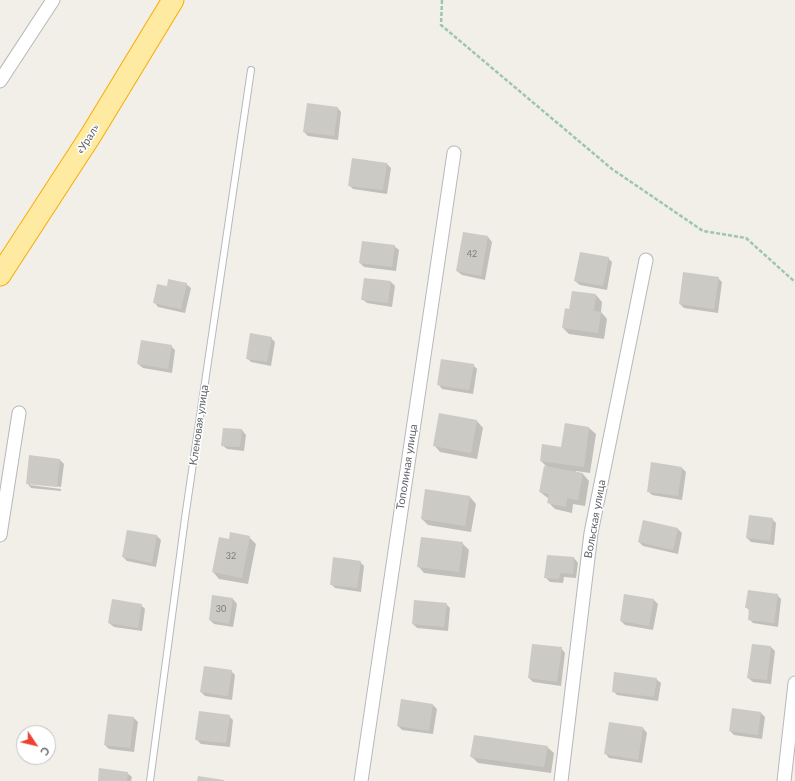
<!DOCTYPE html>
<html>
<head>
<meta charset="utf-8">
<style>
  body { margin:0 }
  #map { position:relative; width:795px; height:781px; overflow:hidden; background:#f1efe8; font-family:Lato,sans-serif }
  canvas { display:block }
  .north { position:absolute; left:16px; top:725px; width:40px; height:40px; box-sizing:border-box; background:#fff; border:1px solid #bfc1c3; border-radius:50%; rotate:125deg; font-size:11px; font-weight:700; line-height:16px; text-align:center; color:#5f6368 }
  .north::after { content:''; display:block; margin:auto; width:14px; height:18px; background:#ea4335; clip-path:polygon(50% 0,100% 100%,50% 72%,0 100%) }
</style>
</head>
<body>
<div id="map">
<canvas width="795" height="781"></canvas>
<div class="north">С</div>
</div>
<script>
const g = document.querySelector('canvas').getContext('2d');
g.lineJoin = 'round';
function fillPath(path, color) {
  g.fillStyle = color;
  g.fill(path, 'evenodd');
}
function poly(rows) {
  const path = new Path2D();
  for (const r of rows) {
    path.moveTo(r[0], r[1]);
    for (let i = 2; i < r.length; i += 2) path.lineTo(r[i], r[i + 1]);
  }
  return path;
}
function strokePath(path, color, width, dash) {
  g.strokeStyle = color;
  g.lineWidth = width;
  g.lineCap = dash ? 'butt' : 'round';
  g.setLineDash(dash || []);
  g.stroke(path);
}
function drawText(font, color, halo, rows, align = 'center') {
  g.font = font + ' Lato,sans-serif';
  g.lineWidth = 3;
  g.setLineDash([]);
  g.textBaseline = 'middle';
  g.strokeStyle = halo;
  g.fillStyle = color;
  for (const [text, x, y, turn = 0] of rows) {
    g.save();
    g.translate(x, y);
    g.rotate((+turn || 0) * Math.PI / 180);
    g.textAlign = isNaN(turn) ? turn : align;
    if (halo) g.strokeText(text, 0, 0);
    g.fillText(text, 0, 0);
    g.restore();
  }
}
fillPath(poly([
  [337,107,341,112,338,140,308,136,304,132],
  [387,164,391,168,387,194,353,189,349,185],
  [464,233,488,237,492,242,485,280,462,275,457,271],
  [394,246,399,250,396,271,364,267,360,263],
  [608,258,612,262,607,290,580,285,575,281],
  [718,278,722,282,718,313,684,308,680,304],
  [391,282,395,286,392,307,367,303,362,299],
  [186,284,191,288,185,313,158,307,154,302,167,287],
  [596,295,602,302,601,312,607,319,604,339,569,334,563,328,570,310],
  [271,338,275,342,271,366,251,362,247,358],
  [171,346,175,350,172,373,143,368,138,364],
  [473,365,477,369,473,394,442,389,438,384],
  [477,421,483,428,477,459,440,452,434,445],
  [565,424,589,428,596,434,590,473,576,471,576,473,583,474,589,481,585,506,573,504,572,513,555,509,549,503,549,499,540,492,548,468,541,461,562,448],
  [242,430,246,435,244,451,227,449,222,445],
  [60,460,64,464,61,487,30,483,30,485,61,489,61,491,31,488,27,483],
  [682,468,686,472,682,500,652,495,648,491],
  [470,497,476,504,471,532,428,525,422,519],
  [772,519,776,523,774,545,751,542,747,538],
  [643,521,678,529,682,533,678,554,643,546,639,542],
  [127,531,157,536,161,540,156,567,127,561,123,557],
  [249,537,256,544,248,584,219,579,213,572,230,540],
  [462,543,469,550,465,578,424,573,418,566],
  [574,558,578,563,576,578,564,577,563,583,550,582,545,577],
  [360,562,364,566,361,592,335,588,331,584],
  [777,595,781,599,778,627,753,623,749,619,750,611,746,607],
  [233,599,237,604,233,627,214,624,210,620],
  [654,600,658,604,653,630,625,625,621,621],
  [446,604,450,608,448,631,417,628,413,624],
  [141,605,145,609,142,631,114,627,109,623],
  [771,647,775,651,771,684,753,682,748,678],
  [561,648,565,653,561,686,533,682,529,678],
  [231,671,235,675,232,700,205,696,201,692],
  [656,679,661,683,658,701,617,695,613,691],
  [433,705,437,709,433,734,402,730,398,726],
  [761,713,765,717,762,739,734,735,730,731],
  [229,716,233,720,230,747,201,744,196,739],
  [134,718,138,722,134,752,109,749,105,745],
  [610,723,643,728,647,733,642,763,609,758,605,753],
  [547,747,554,753,551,773,478,763,471,756],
  [127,773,132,777,131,781,99,781]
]), '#0003');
fillPath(poly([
  [307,103,338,107,334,136,303,132],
  [352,158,387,163,383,190,348,186],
  [463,232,488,236,481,276,456,271],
  [362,241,395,245,392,267,359,263],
  [580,252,609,257,603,286,574,281],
  [683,272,719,277,714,309,679,304],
  [364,278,391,281,388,303,361,300],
  [168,279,187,283,181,309,153,303,157,284,167,286],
  [572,291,596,294,594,311,601,312,598,333,562,328,565,308,569,309],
  [250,333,272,337,267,362,246,359],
  [141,340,172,345,168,369,137,364],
  [441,359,474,364,469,390,437,385],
  [439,413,477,420,471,453,433,446],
  [565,423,589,427,584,467,540,461,542,444,561,447],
  [223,428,242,429,240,447,221,446],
  [29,455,60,459,57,487,26,484],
  [651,462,682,467,678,496,647,492],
  [544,466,583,473,578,500,567,498,566,507,547,503,549,494,539,492],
  [425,489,470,496,465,526,421,519],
  [749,515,773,518,770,541,746,538],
  [643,520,678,528,673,550,638,542],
  [127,530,157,535,152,563,122,557],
  [230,532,250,536,242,578,212,572,219,537,229,539],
  [421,537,463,542,459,572,417,567],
  [547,555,574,557,573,574,560,573,559,579,544,578],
  [333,557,361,561,357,588,330,585],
  [748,590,778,594,774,623,748,620,749,608,745,608],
  [624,594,654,599,649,626,620,621],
  [212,595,233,598,229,624,209,620],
  [112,599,142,604,138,628,108,623],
  [414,600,447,603,444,627,412,624],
  [532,644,562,647,557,682,528,678],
  [752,644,771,646,767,680,747,678],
  [204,666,232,670,228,696,200,692],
  [614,672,657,678,654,697,612,692],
  [401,699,433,704,429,731,397,726],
  [732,708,761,712,758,735,729,731],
  [199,711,230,715,226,743,195,740],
  [108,714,134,717,130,748,104,745],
  [609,722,643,727,638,760,604,754],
  [474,735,548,746,544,767,470,757],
  [99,768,128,772,127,781,98,781],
  [198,776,224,780,224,781,197,781]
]), '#cccac5');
const service = poly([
  [150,781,185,518,251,70]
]);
const minor = poly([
  [0,81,53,0],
  [0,535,19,413],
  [361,781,454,153],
  [561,781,591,533,646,260],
  [784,781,795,683]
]);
const trunk = poly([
  [0,275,91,135,173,0]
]);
strokePath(service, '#b5b8bc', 8);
strokePath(minor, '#b5b8bc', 15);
strokePath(trunk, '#f9ab00', 23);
strokePath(poly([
  [442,0,441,25,612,169,703,231,746,238,795,282]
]), '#9cc7a9', 2.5, [4, 2]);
strokePath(service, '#fff', 6);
strokePath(minor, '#fff', 13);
strokePath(trunk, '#feeaa1', 21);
drawText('9px', '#7a7d7f', null, [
  ["42",472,254],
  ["32",231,556],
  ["30",221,609]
]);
drawText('11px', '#5f6368', '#fff', [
  ["«Урал»",88,139,-58],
  ["Кленовая улица",199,425,-82],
  ["Тополиная улица",407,467,-81],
  ["Вольская улица",595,519,-80]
]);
</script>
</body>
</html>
